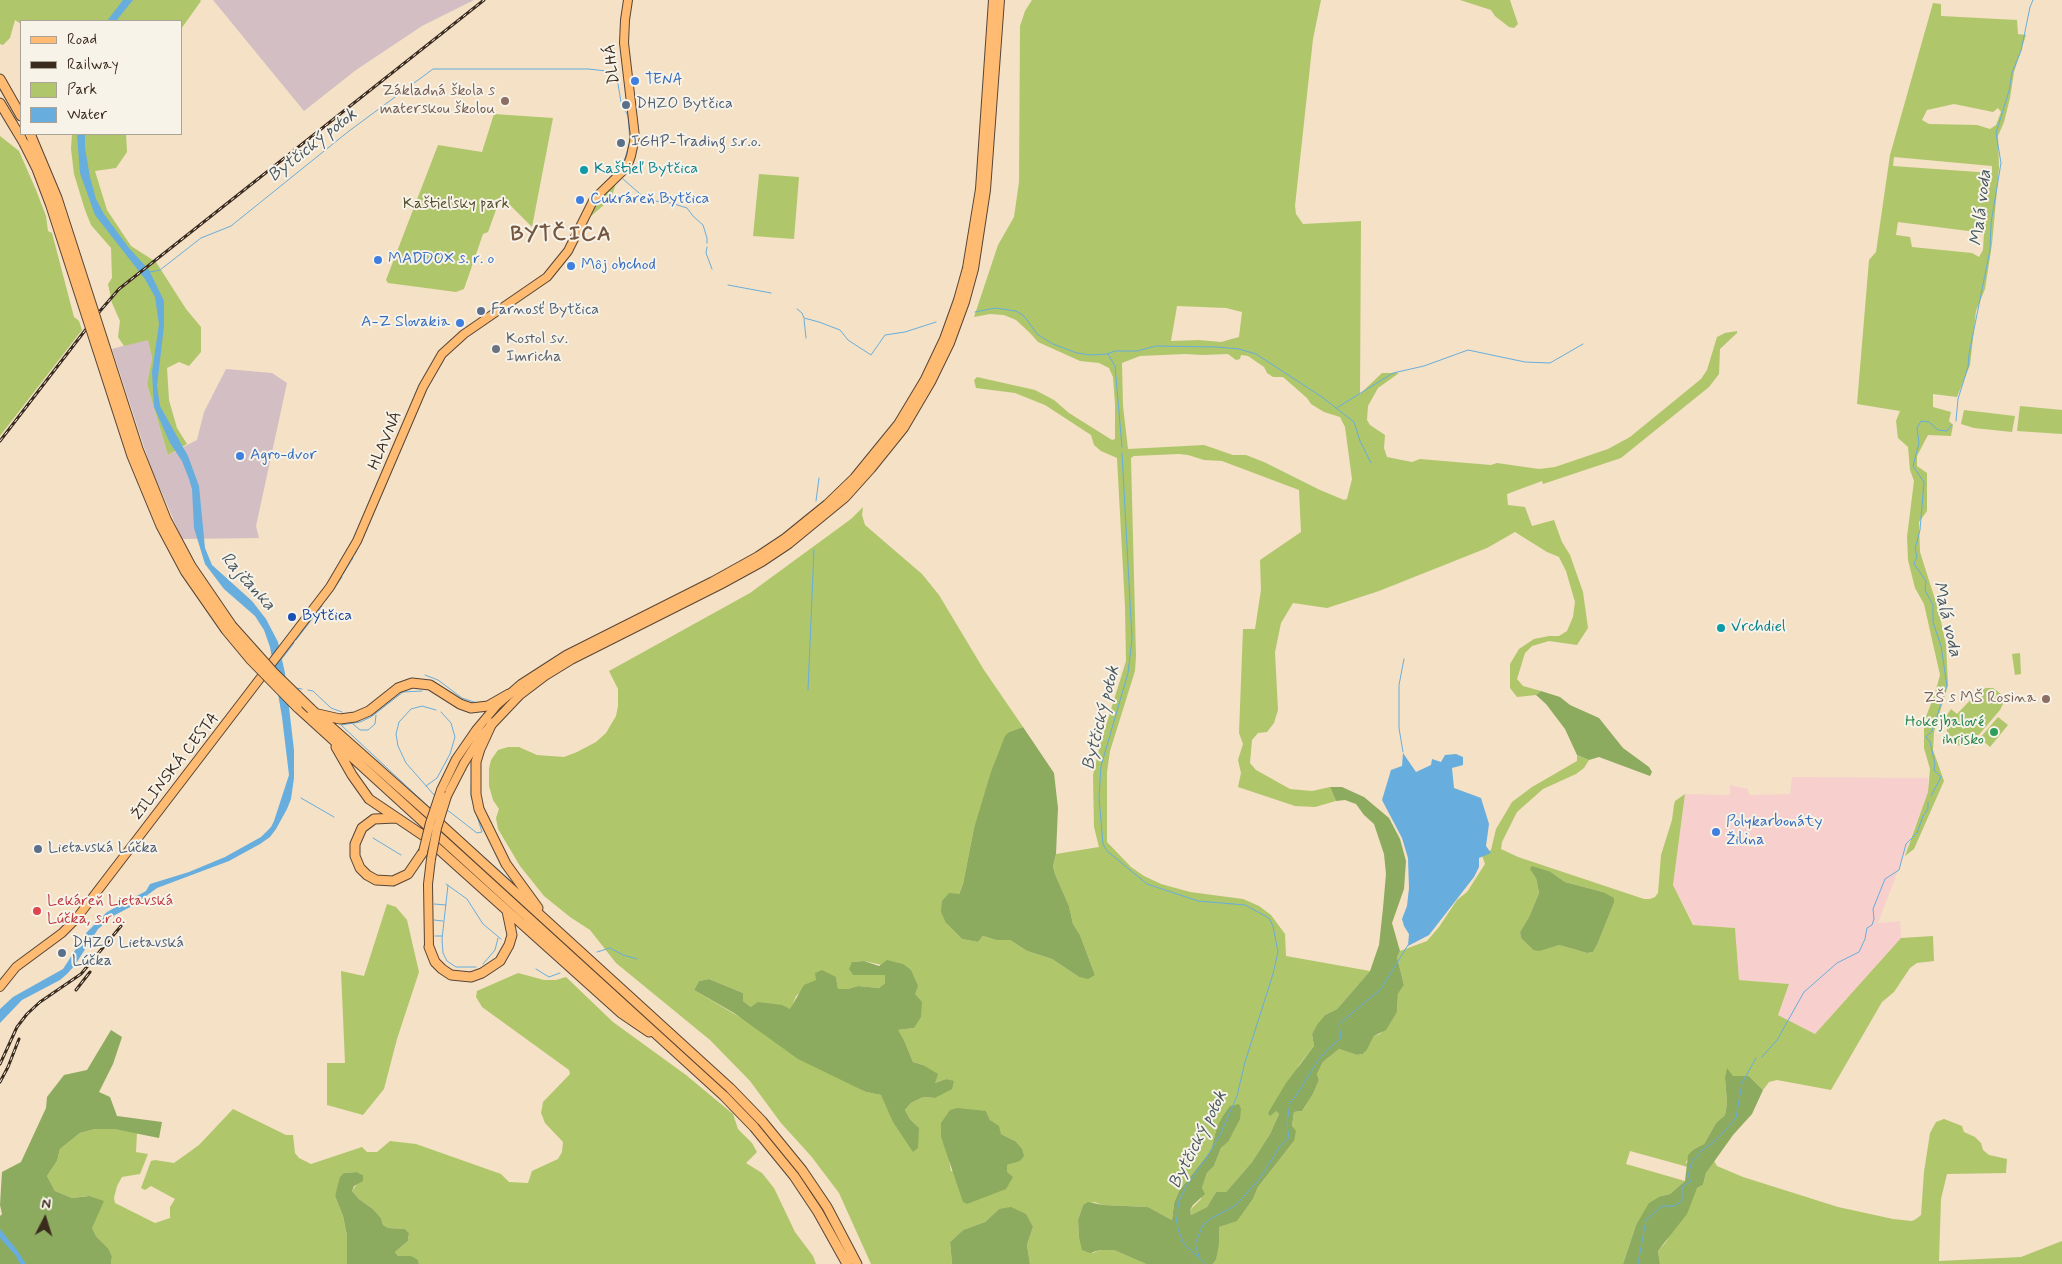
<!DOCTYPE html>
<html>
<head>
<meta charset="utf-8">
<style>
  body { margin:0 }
  #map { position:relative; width:2062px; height:1264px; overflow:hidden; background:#f4e1c6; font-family:Mynerve,sans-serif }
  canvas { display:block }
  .legend { position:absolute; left:20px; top:20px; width:162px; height:115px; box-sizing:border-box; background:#f7f3e8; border:1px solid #aca397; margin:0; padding:6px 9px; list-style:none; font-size:15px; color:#3b2a1e }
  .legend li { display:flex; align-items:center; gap:10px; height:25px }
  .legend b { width:25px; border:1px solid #aca397 }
  .north { position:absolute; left:20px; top:1194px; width:50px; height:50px; -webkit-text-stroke:4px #f7f3e8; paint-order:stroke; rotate:5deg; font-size:14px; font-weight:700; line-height:20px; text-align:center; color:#3b2a1e }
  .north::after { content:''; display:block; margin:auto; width:18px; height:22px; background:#3b2a1e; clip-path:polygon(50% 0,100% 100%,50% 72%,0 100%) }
</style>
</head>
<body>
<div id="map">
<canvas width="2062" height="1264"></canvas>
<ul class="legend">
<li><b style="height:6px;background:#ffbb71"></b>Road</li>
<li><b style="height:6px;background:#3b2a1e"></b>Railway</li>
<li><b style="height:14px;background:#b0c66b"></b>Park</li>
<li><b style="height:14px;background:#67addd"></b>Water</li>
</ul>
<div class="north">N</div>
</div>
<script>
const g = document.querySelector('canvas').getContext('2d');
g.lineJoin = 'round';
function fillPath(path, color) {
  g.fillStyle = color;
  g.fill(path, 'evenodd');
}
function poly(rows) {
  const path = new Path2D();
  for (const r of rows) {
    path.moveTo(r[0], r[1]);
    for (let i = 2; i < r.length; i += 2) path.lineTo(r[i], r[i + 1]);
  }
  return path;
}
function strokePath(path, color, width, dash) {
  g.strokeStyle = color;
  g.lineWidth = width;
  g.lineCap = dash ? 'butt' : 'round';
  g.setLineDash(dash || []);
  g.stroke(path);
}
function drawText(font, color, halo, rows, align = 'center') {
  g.font = font + ' Mynerve,sans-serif';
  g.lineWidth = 4;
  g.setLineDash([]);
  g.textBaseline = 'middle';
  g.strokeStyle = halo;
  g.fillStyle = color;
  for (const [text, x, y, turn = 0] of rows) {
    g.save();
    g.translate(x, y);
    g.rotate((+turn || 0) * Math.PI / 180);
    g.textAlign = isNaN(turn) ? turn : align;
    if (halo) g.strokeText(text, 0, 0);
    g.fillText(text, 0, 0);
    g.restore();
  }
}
fillPath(poly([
  [1792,777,1928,778,1928,792,1878,923,1900,921,1901,938,1815,1034,1778,1015,1789,984,1739,980,1735,928,1694,925,1673,885,1685,794,1730,795,1730,785,1748,789,1749,795,1790,794]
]), '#f7d0cd');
fillPath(poly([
  [213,0,474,0,422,26,356,70,304,111],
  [148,339,152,358,147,384,168,455,197,440,204,412,226,369,272,373,287,383,256,526,259,538,182,539,151,468,112,349]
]), '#d2bec3');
fillPath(poly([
  [0,0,200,0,201,1,181,29,181,21,21,21,21,24,15,20,10,38,3,45,0,44],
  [1032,0,1321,0,1313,39,1295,206,1296,214,1303,224,1361,221,1360,394,1382,373,1399,373,1378,388,1368,406,1367,420,1370,425,1385,435,1384,448,1387,457,1412,462,1420,459,1491,465,1497,463,1539,469,1555,467,1608,449,1630,437,1701,379,1707,370,1717,337,1725,333,1737,331,1737,333,1720,349,1719,374,1709,387,1621,458,1543,484,1542,481,1507,494,1508,505,1525,507,1532,526,1554,520,1562,542,1570,555,1583,592,1588,628,1577,645,1549,641,1532,646,1525,653,1517,679,1523,686,1541,691,1536,695,1517,697,1510,688,1510,664,1519,649,1534,639,1549,636,1559,636,1567,631,1573,617,1575,602,1566,571,1559,557,1547,552,1515,532,1487,548,1379,591,1327,608,1293,603,1281,623,1275,652,1278,710,1274,723,1267,732,1258,733,1252,740,1250,763,1256,770,1290,789,1312,791,1330,787,1336,801,1315,807,1295,806,1238,787,1241,773,1238,760,1243,744,1239,733,1243,629,1255,629,1261,590,1260,560,1301,532,1299,490,1222,461,1204,460,1188,455,1179,454,1134,456,1131,458,1136,656,1135,671,1110,751,1107,772,1107,842,1131,867,1144,876,1161,884,1190,892,1243,899,1259,906,1271,915,1285,934,1286,956,1370,971,1337,1009,1325,1015,1312,1034,1314,1046,1299,1065,1276,1110,1279,1114,1270,1134,1252,1162,1226,1192,1216,1192,1207,1207,1191,1215,1190,1210,1201,1199,1202,1188,1207,1173,1214,1166,1221,1148,1228,1142,1217,1127,1211,1150,1179,1191,1174,1203,1172,1220,1148,1207,1103,1205,1094,1202,1083,1205,1078,1220,1079,1237,1093,1253,1100,1250,1114,1250,1146,1264,1030,1264,1027,1245,1033,1227,999,1209,985,1222,963,1230,950,1242,952,1264,871,1264,839,1193,811,1156,781,1123,750,1081,710,1040,616,963,590,930,570,917,544,896,520,866,498,829,496,818,499,809,493,800,489,786,489,769,491,760,498,750,508,747,519,747,537,755,564,757,577,752,596,742,606,733,616,716,618,706,618,689,609,671,750,593,851,519,863,507,862,515,865,525,922,574,939,595,984,670,1023,727,1009,732,974,828,963,884,946,923,962,939,978,942,983,936,996,940,1010,940,1027,951,1052,959,1079,977,1095,975,1080,935,1073,924,1069,906,1055,874,1053,866,1056,854,1099,847,1094,827,1093,775,1100,745,1126,661,1125,607,1117,458,1101,451,1094,445,1091,435,1045,405,1015,393,976,388,974,380,977,377,1035,390,1054,400,1069,413,1112,440,1115,439,1115,404,1113,377,1109,368,1099,363,1080,361,1038,342,1030,333,1016,320,1004,315,990,314,974,317,998,245,1014,217,1019,182,1020,26,1025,11],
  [1177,306,1226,308,1242,312,1239,337,1221,342,1199,340,1171,341],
  [1185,354,1203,355,1228,354,1236,360,1240,359,1241,355,1248,356,1264,367,1267,373,1273,377,1283,377,1307,398,1311,404,1324,412,1340,417,1345,427,1352,479,1347,499,1344,500,1320,490,1264,462,1246,455,1233,455,1204,445,1128,449,1123,406,1122,363,1140,356],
  [864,961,882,965,914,1028,897,1030,904,1040,913,1062,923,1065,935,1083,946,1079,954,1082,935,1098,923,1097,911,1103,905,1110,910,1119,919,1128,881,1095,866,1092,694,990,699,981,709,979,743,993,743,1001,751,1007,791,1009,796,996,816,980,836,977,838,989,848,989,858,986,879,988,885,983,885,975,853,975,852,962],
  [986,1111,990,1120,1001,1134,1015,1141,1013,1163,1007,1165,1007,1172,951,1171,948,1154,941,1137],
  [1460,0,1510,0,1518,24,1514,28,1509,27,1495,16,1491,10],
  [1933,3,1941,4,1941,16,2017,20,2018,34,2026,35,2014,72,2010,98,2004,122,1998,136,1999,168,1992,244,1985,289,1976,311,1970,365,1957,397,1933,394,1933,407,1951,412,1949,421,1953,425,1951,436,1928,435,1917,456,1917,466,1927,473,1927,511,1919,522,1920,552,1939,612,1946,645,1948,685,1934,732,1933,750,1944,781,1914,849,1905,856,1928,792,1930,769,1924,748,1924,722,1935,693,1940,675,1924,604,1915,588,1908,560,1907,537,1914,481,1910,470,1908,447,1898,438,1896,421,1900,411,1857,404,1869,260,1876,252,1890,155],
  [1954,104,1993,112,1998,108,2001,112,1996,125,1990,129,1977,125,1929,124,1922,120,1927,110],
  [1894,157,1992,166,1992,173,1893,166],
  [1898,222,1984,233,1983,250,1979,257,1972,253,1912,247,1910,237,1896,235],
  [494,114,553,118,532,227,501,196,488,232,483,234,464,289,456,292,388,283,386,280,438,145,482,152],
  [72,134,126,134,127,152,116,168,95,171,107,210,131,246,156,262,186,309,201,327,201,352,189,366,179,362,167,368,169,400,177,428,187,444,168,455,147,384,152,358,148,340,124,346,118,337,120,321,112,303,108,284,112,278,111,248,91,225,85,210,74,174,71,149],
  [0,136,19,151,36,190,46,216,48,231,52,233,74,317,79,321,82,330,0,436],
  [759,174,799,177,794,239,753,236],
  [616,183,611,199,591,216,595,205,602,196],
  [2020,406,2062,410,2062,434,2017,431],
  [1964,410,2015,416,2012,432,1974,428,1961,424],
  [2020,653,2021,674,2015,675,2012,654],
  [1986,688,1993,688,2001,694,2003,704,2000,710,1971,744,1966,746,1956,745,1949,739,1947,734,1947,726,1950,722,1946,725,1944,724,1947,715,1951,709,1957,714,1978,692],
  [1998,717,2008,725,1990,747,1980,738],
  [1577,755,1589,760,1584,768,1576,774,1543,789,1517,812,1502,842,1501,849,1518,857,1644,899,1650,899,1655,897,1658,893,1661,855,1672,820,1674,805,1675,801,1685,794,1673,885,1693,925,1735,928,1739,980,1789,984,1778,1015,1815,1034,1901,938,1933,936,1934,961,1917,963,1910,968,1894,992,1882,1002,1831,1090,1777,1080,1769,1082,1763,1090,1749,1076,1733,1076,1725,1078,1727,1103,1725,1115,1716,1123,1704,1144,1694,1149,1686,1162,1688,1167,1630,1151,1626,1164,1685,1181,1670,1194,1661,1196,1636,1225,1623,1264,1213,1264,1216,1260,1219,1227,1237,1220,1253,1199,1258,1187,1294,1141,1292,1126,1294,1112,1302,1111,1313,1094,1319,1080,1317,1074,1323,1062,1339,1049,1357,1055,1363,1054,1367,1050,1374,1036,1380,1034,1397,1012,1398,994,1404,985,1397,957,1400,951,1427,941,1439,927,1457,900,1467,892,1485,864,1482,855,1491,850,1496,829,1512,802,1532,787,1577,761],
  [1551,872,1565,882,1603,892,1614,903,1597,945,1593,952,1587,953,1559,945,1533,950,1521,938,1520,932,1529,917,1539,893,1536,878],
  [387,904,396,907,407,920,419,972,397,1039,384,1089,363,1115,327,1105,327,1063,345,1063,341,971,364,976],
  [518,973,544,980,556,980,566,977,613,1022,686,1075,733,1114,738,1129,752,1143,757,1152,746,1163,762,1173,774,1188,795,1232,813,1256,816,1264,419,1264,418,1260,398,1256,395,1252,408,1241,409,1233,405,1229,388,1228,383,1225,381,1218,373,1209,359,1199,352,1191,363,1175,357,1172,344,1173,335,1196,343,1216,347,1236,347,1264,111,1264,112,1256,108,1248,96,1236,92,1228,88,1196,72,1198,55,1191,47,1176,57,1161,60,1149,80,1133,95,1129,114,1129,137,1133,136,1152,148,1154,140,1174,122,1177,117,1186,114,1198,115,1203,155,1223,170,1218,170,1207,175,1199,151,1186,145,1190,141,1188,151,1161,155,1160,174,1163,199,1145,233,1109,286,1135,293,1135,295,1153,299,1158,311,1164,362,1147,367,1152,377,1152,390,1141,416,1144,501,1174,509,1182,528,1183,532,1171,558,1159,562,1152,563,1142,545,1123,541,1113,543,1102,570,1074,569,1070,482,1007,476,997,477,991],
  [1944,1119,1962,1126,1964,1132,1975,1137,1981,1143,1983,1150,1989,1155,2007,1159,2006,1173,1947,1174,1941,1199,1939,1261,2021,1257,2062,1241,2062,1264,1660,1264,1658,1251,1666,1242,1697,1188,1703,1185,1706,1173,1714,1161,1717,1166,1743,1177,1838,1207,1893,1219,1912,1221,1916,1219,1921,1215,1924,1172,1930,1133,1936,1122]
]), '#b0c66b');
fillPath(poly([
  [1541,691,1560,697,1570,705,1599,718,1623,748,1649,767,1652,772,1650,776,1599,757,1589,760,1577,755,1565,729,1546,704,1536,695],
  [1023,727,1054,773,1058,808,1056,854,1053,866,1055,874,1069,906,1073,924,1080,935,1095,975,1088,979,1079,977,1052,959,1027,951,1010,940,996,940,983,936,978,942,962,939,946,923,941,912,942,901,949,893,959,894,963,884,974,828,991,772,1005,736,1009,732],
  [1330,787,1342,787,1364,797,1389,818,1400,839,1406,861,1404,889,1392,923,1400,951,1397,957,1404,985,1398,994,1397,1012,1386,1030,1374,1036,1367,1050,1363,1054,1357,1055,1339,1049,1323,1062,1317,1074,1319,1080,1313,1094,1302,1111,1294,1112,1292,1126,1296,1131,1294,1141,1258,1187,1253,1199,1237,1221,1219,1227,1219,1244,1216,1260,1213,1264,1146,1264,1114,1250,1100,1250,1090,1253,1082,1250,1079,1237,1078,1220,1083,1205,1088,1202,1103,1205,1148,1207,1172,1220,1174,1203,1179,1191,1211,1150,1217,1127,1223,1116,1230,1106,1239,1104,1241,1109,1240,1119,1228,1142,1221,1148,1214,1166,1207,1173,1202,1188,1205,1194,1193,1205,1190,1210,1191,1215,1207,1207,1216,1192,1226,1192,1252,1162,1270,1134,1279,1114,1276,1111,1270,1116,1268,1113,1286,1083,1314,1046,1312,1034,1317,1025,1325,1015,1337,1009,1370,971,1379,945,1383,908,1386,874,1384,854,1374,824,1364,815,1356,804,1345,800,1336,801],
  [1532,866,1551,872,1565,882,1603,892,1614,898,1614,903,1597,945,1593,952,1587,953,1559,945,1539,951,1533,950,1521,938,1520,932,1529,917,1539,893,1536,878,1530,869],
  [887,960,903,964,911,970,918,986,915,994,922,1002,921,1017,914,1028,898,1030,904,1040,913,1062,923,1065,938,1074,935,1083,946,1079,954,1081,952,1089,935,1098,923,1097,911,1103,905,1110,910,1119,919,1128,918,1148,913,1152,893,1122,881,1095,866,1092,798,1059,734,1013,694,990,699,981,709,979,743,993,743,1001,751,1007,758,1002,782,1005,790,1009,804,985,816,980,815,973,822,970,836,977,838,989,848,989,858,986,879,988,885,983,885,975,853,975,849,969,852,962,864,961,879,966],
  [111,1030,122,1037,113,1064,99,1092,110,1097,117,1116,162,1122,159,1138,114,1129,95,1129,80,1133,60,1149,57,1161,47,1176,55,1191,72,1198,89,1196,104,1201,92,1228,96,1236,108,1248,112,1256,111,1264,0,1264,0,1216,2,1214,0,1205,2,1172,21,1162,46,1108,47,1097,64,1075,87,1070],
  [1727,1068,1733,1076,1749,1076,1763,1090,1752,1114,1733,1135,1706,1173,1703,1185,1697,1188,1687,1214,1658,1251,1660,1264,1623,1264,1636,1225,1649,1203,1661,1196,1670,1194,1685,1181,1688,1155,1694,1149,1704,1144,1716,1123,1725,1115,1727,1103,1725,1078],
  [957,1108,986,1111,990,1120,999,1126,1001,1134,1015,1141,1022,1149,1024,1156,1020,1161,1007,1165,1007,1172,1013,1177,1006,1189,967,1204,963,1202,941,1137,941,1123,950,1110],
  [357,1172,363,1175,363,1181,354,1186,352,1191,359,1199,373,1209,381,1218,383,1225,388,1228,405,1229,409,1233,408,1241,395,1252,398,1256,411,1256,418,1260,419,1264,347,1264,347,1236,343,1216,335,1196,340,1177,344,1173],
  [1011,1207,1026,1214,1033,1227,1027,1245,1030,1264,952,1264,950,1242,963,1230,985,1222,999,1209]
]), '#8cab5f');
fillPath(poly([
  [123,0,133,0,116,21,107,21],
  [77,134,85,134,85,148,90,177,96,199,104,214,129,248,149,270,164,301,164,326,157,386,160,406,188,456,199,486,205,548,212,565,252,601,266,619,278,642,285,673,294,750,294,778,291,799,287,809,276,829,270,837,260,844,229,861,157,888,134,905,115,915,98,929,75,965,67,974,60,980,22,1000,0,1023,0,1009,13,997,63,969,87,932,107,912,146,891,150,884,189,872,225,857,261,837,271,827,274,821,289,775,282,717,270,647,264,630,255,616,224,589,205,564,194,528,192,489,189,479,182,461,170,443,154,407,152,372,159,324,155,297,145,279,95,215,80,173],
  [1403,753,1416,772,1431,765,1432,759,1441,762,1445,755,1456,754,1463,757,1463,765,1452,768,1454,788,1481,798,1489,824,1486,846,1491,853,1479,858,1479,867,1474,877,1429,935,1408,946,1409,934,1404,926,1402,919,1407,906,1409,888,1408,858,1402,838,1382,800,1391,770,1402,766],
  [0,1229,17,1250,26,1264,20,1264,16,1256,0,1238]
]), '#67addd');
strokePath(poly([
  [623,179,647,200,671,203,687,208,693,216,703,225,707,238,707,243],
  [707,247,706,253,712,269],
  [150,272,160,270,201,238,231,226,349,131,433,69,588,69,616,72,621,102,628,116,630,142,623,165],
  [728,285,771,293],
  [797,309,802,313,804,318,819,322,840,330,848,340,871,355,885,335,905,332,936,322],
  [975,312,995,308,1016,311,1024,316,1037,334,1053,344,1077,353,1091,355,1107,354,1115,351,1137,351,1156,346,1217,347,1239,349,1256,354,1322,397,1354,422,1360,441,1371,463],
  [804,319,806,338],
  [1108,354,1115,366,1122,447],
  [1338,407,1393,373,1424,366,1468,350,1525,362,1550,363,1583,344],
  [1956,421,1958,399,1968,367,1969,354,1990,250,1991,223,2001,163,1996,133,2009,91,2012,73,2021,51,2030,7,2033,0],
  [1122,453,1132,639,1128,673,1101,766,1099,798,1103,844,1107,851,1147,884,1198,901,1245,905,1269,918,1273,926,1278,952,1273,974,1245,1062,1237,1096,1220,1135,1205,1160,1188,1183,1179,1201,1177,1214],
  [816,501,819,478],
  [369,524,409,428],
  [355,554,367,529],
  [352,560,353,557],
  [343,574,351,561],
  [326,600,342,577],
  [296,640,322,606],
  [281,660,294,643],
  [425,675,438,680,462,698,477,703],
  [296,688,302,689],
  [308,690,313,691,331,708,342,712],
  [808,690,814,550],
  [422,691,403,692,371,717,360,722,341,725,431,809],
  [353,724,360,730,368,730,375,724,376,715],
  [1403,752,1399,728,1399,685,1404,659],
  [426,786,437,778,450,754,455,737,451,723,441,712],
  [435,796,406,763,398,746,396,734,399,722,411,709,422,706,436,710],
  [1931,796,1941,777,1934,770,1935,764,1930,742,1926,737,1932,731,1947,686,1941,646,1933,622,1933,605,1925,590,1926,581,1914,564,1917,556,1915,549,1920,530,1924,482,1913,466,1919,443,1917,428,1921,421,1929,422,1938,430,1947,431,1952,425],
  [301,798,334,817],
  [446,809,477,833,482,832,471,796,472,763],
  [443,820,513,883],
  [373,838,401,855],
  [446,884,467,899,483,924,501,939],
  [448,885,442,939,443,953,447,961,456,967,476,967],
  [434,904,446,905],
  [434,920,443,921],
  [435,936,442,936],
  [597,952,610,948,623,955,637,959],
  [483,964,495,950,498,938],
  [536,969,549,977,560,973],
  [1762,1057,1777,1040,1804,992,1837,963,1859,952,1865,939,1867,928,1872,925,1874,919,1873,909,1885,879,1899,870,1906,844,1917,833,1923,816,1928,809,1928,802],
  [1176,1217,1178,1229,1184,1244,1206,1264],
  [1199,1256,1195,1244,1203,1225,1210,1219,1236,1205,1261,1177,1280,1146,1289,1138,1287,1124,1290,1102,1295,1097,1317,1062,1327,1050,1341,1038,1339,1024,1381,989,1408,945],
  [1638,1264,1646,1220,1662,1206,1674,1206,1682,1201,1682,1187,1691,1181,1688,1176,1691,1164,1700,1152,1716,1140,1736,1118,1742,1083,1756,1058]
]), '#67addd', 1);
const primary = poly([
  [0,987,16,967,62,933,76,919,330,587,357,541,423,387,442,354,464,334,547,277,568,251,594,199,627,167,631,156,635,137,624,43,625,20,628,0]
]);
const trunk = poly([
  [441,790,456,759,476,730,497,705,521,684,566,655,713,581,758,556,785,538,827,504,854,478,898,424,925,379,944,339,958,300,967,268,980,189,993,0],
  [447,796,464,763,482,735,520,695,545,676,571,660,720,585,762,562,789,544,845,498,871,469,904,428,931,382,950,343,965,302,974,269,986,190,1000,0],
  [429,947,428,884,431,859]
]);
const motorway = poly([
  [0,79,21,116],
  [0,103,24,143],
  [297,707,724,1096,754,1127,794,1176,818,1212,847,1264],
  [311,709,436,820,730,1088,762,1121,802,1170,827,1207,857,1264],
  [318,714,340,719,355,717,369,711,398,688,412,683,430,685,460,704,471,708,488,706,509,694],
  [492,723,480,749,476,762,476,794,479,809,506,864,538,908],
  [336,747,352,775,369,799,424,836,621,1013,649,1032],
  [396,818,374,819,362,828,355,844,355,856,360,868,367,875,376,880,393,881,408,874,423,852],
  [429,947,435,962,442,969,451,975,471,977,482,973,500,961,509,945,512,935,507,911]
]);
strokePath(primary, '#574537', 10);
strokePath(trunk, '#574537', 10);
strokePath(motorway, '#574537', 11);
strokePath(primary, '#ffbb71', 8);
strokePath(trunk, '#ffbb71', 8);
strokePath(motorway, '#ffbb71', 9);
const rail = poly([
  [0,441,100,311,119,289,484,0],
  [76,990,90,972],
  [0,1064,17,1027,27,1014,40,1002,81,974,121,926],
  [0,1082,8,1067,19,1039]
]);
strokePath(rail, '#3b2a1e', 3);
strokePath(rail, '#f7f3e8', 1, [4]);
const trunkBridge = poly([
  [423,852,430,823,441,790],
  [431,859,437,828,447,796]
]);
const motorwayBridge = poly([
  [31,136,57,198,138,449,166,519,191,566,232,626,274,673,311,709],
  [24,143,37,169,51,206,132,456,161,526,185,571,226,630,251,660,297,707]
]);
strokePath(trunkBridge, '#574537', 10, []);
strokePath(motorwayBridge, '#574537', 11, []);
strokePath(trunkBridge, '#ffbb71', 8);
strokePath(motorwayBridge, '#ffbb71', 9);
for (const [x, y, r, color] of [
  [635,81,5,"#3f7fe0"],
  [505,101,5,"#8d6e63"],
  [626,105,5,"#5c6f8a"],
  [621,143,5,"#5c6f8a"],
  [584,170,5,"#0f9aa8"],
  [580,200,5,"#3f7fe0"],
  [378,260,5,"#3f7fe0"],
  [571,266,5,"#3f7fe0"],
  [481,311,5,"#5c6f8a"],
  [460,323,5,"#3f7fe0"],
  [496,349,5,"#6b7280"],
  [240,456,5,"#3f7fe0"],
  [292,617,5,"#1a4fb4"],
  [1721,628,5,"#0f9aa8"],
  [2046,699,5,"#8d6e63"],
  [1994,732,5,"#2e9e5b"],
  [1716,832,5,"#3f7fe0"],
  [38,849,5,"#5c6f8a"],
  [37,911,5,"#e0444e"],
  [62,953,5,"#5c6f8a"]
]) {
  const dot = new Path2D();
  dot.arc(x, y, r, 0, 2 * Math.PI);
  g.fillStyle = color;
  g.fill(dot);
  strokePath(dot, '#f7f3e8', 2);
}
drawText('16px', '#3b2a1e', '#f7f3e8', [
  ["DLHÁ",613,64,-96],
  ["HLAVNÁ",386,441,-67],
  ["ŽILINSKÁ CESTA",176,767,-52]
]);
drawText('16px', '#366cbe', '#f7f3e8', [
  ["TENA",645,81],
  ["Cukráreň Bytčica",590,200],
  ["MADDOX s. r. o",388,260],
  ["Môj obchod",581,266],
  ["A-Z Slovakia",450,323,"right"],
  ["Agro-dvor",250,456],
  ["Polykarbonáty",1726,823],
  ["Žilina",1726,841]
], 'left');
drawText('16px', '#785e54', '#f7f3e8', [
  ["Základná škola s",495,92],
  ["materskou školou",495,110],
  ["ZŠ s MŠ Rosina",2036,699]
], 'right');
drawText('16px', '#4e5e75', '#f7f3e8', [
  ["DHZO Bytčica",636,105],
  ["IGHP-Trading s.r.o.",631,143],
  ["Farnosť Bytčica",491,311],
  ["Lietavská Lúčka",48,849],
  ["DHZO Lietavská",72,944],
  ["Lúčka",72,962]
], 'left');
drawText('16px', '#0d838f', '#f7f3e8', [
  ["Kaštieľ Bytčica",594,170],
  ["Vrchdiel",1731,628]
], 'left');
drawText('16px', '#585131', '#f7f3e8', [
  ["Kaštieľsky park",456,205]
]);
drawText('16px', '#5b616d', '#f7f3e8', [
  ["Kostol sv.",506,340],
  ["Imricha",506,358]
], 'left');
drawText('16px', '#164399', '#f7f3e8', [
  ["Bytčica",302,617]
], 'left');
drawText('16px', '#27864d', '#f7f3e8', [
  ["Hokejbalové",1984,723],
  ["ihrisko",1984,741]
], 'right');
drawText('16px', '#be3a42', '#f7f3e8', [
  ["Lekáreň Lietavská",47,902],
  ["Lúčka, s.r.o.",47,920]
], 'left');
drawText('italic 18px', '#4a5861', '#f7f3e8', [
  ["Bytčický potok",313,146,-38],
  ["Malá voda",1982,208,-83],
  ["Rajčanka",247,582,48],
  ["Malá voda",1946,619,77],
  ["Bytčický potok",1102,718,-76],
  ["Bytčický potok",1199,1140,-63]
]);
g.letterSpacing = '1px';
drawText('bold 21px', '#745641', '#f7f3e8', [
  ["BYTČICA",561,236]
]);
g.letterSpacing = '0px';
</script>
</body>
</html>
